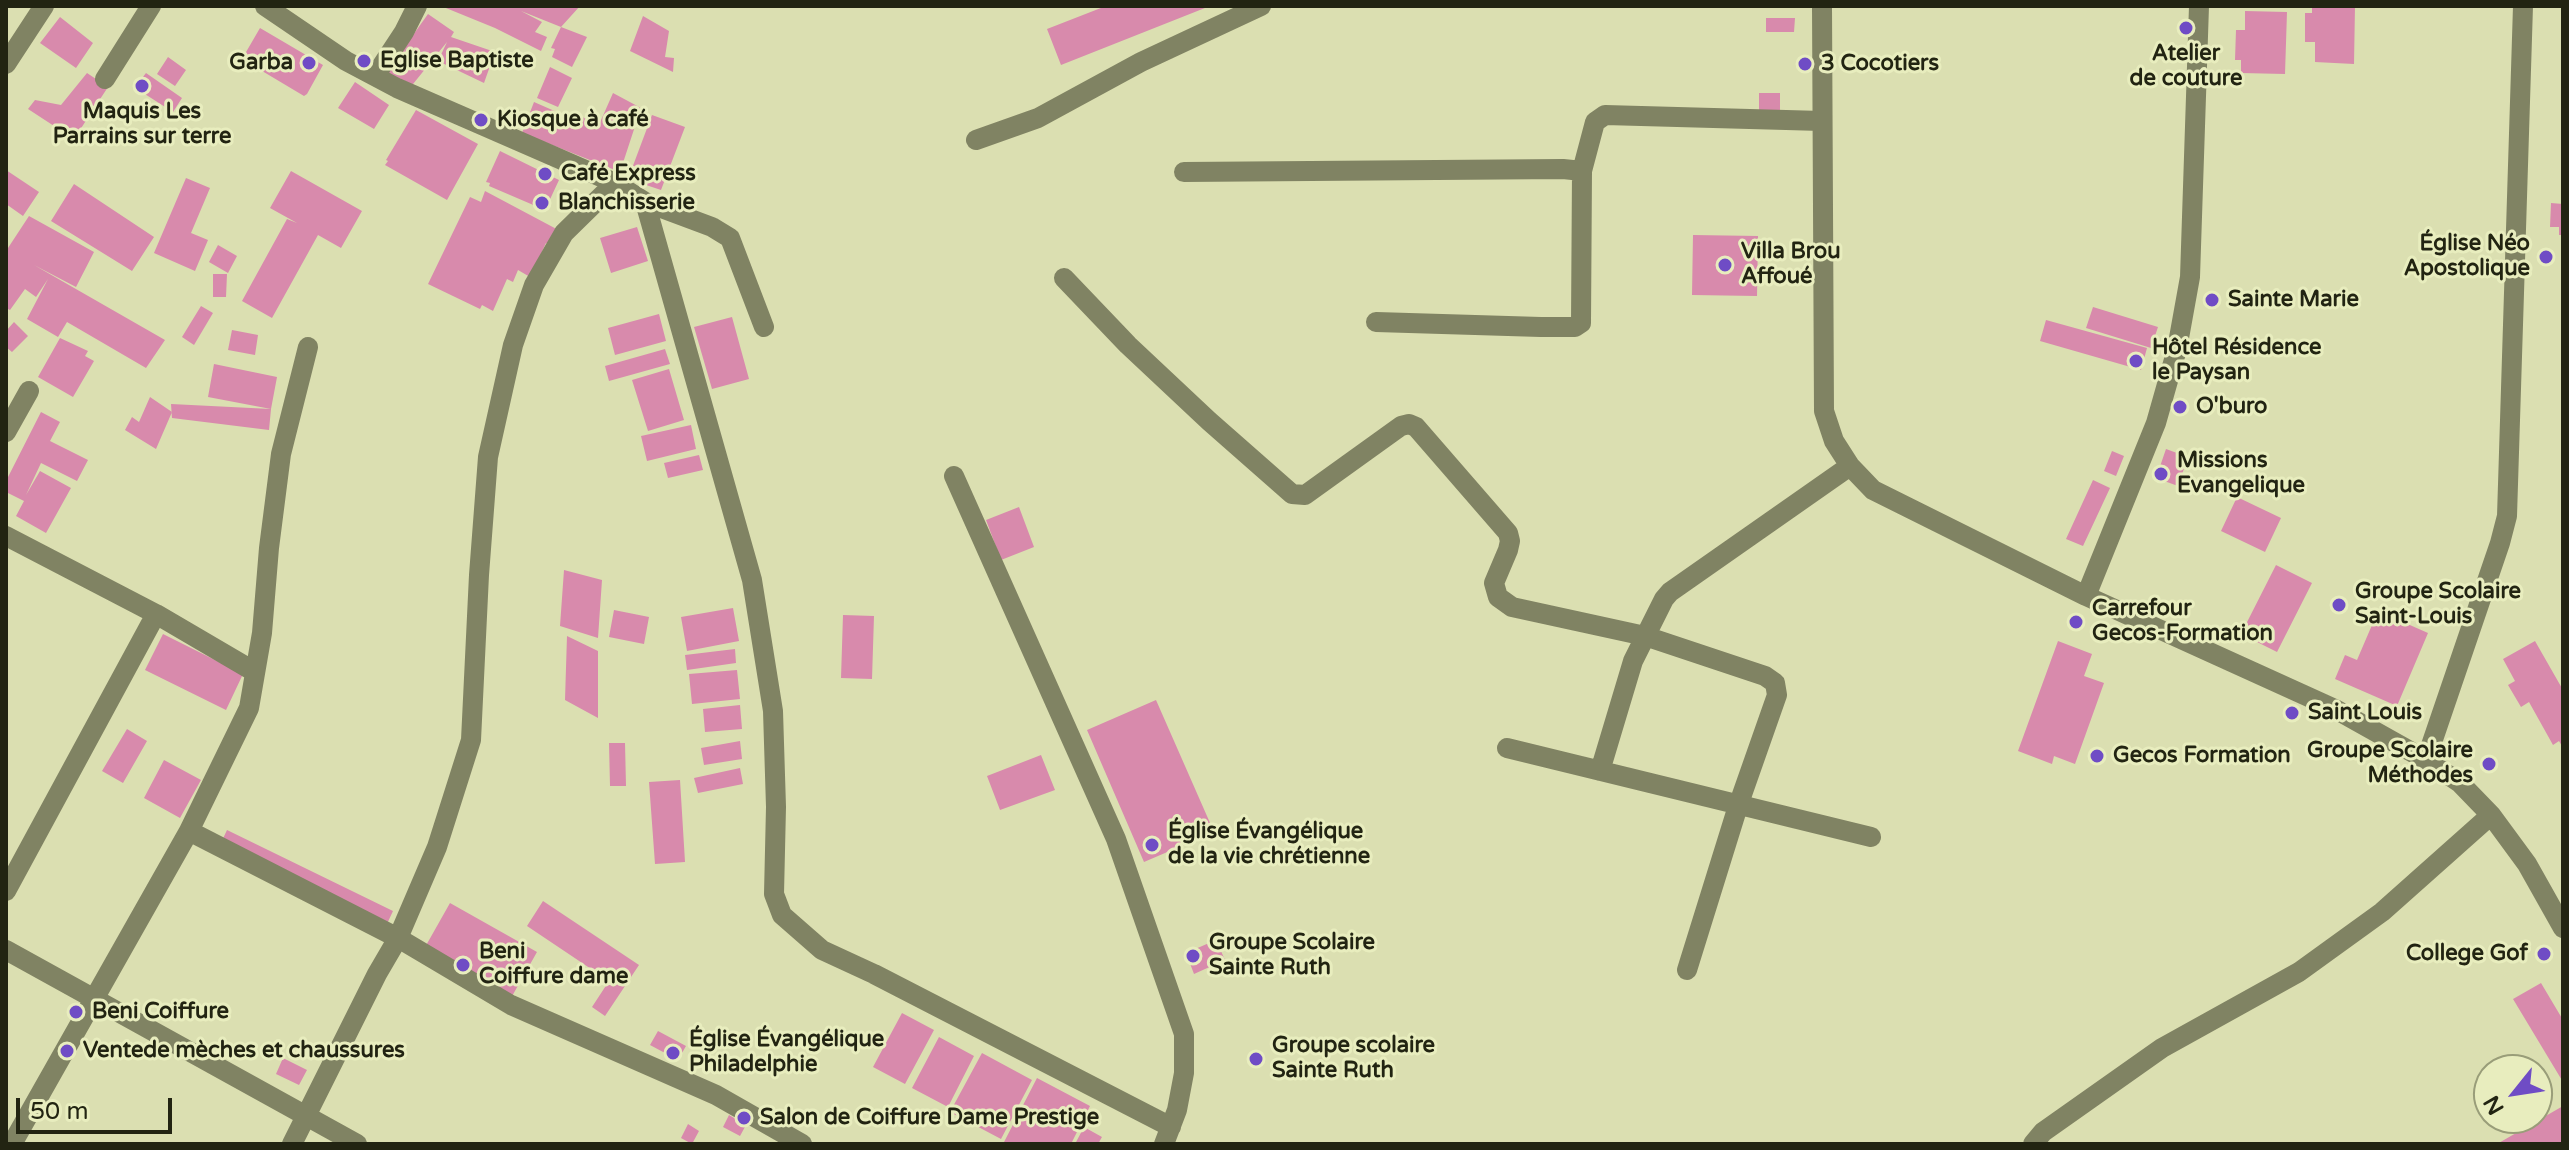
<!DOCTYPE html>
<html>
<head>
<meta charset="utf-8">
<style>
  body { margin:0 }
  #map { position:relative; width:2569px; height:1150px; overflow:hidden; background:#dbdfb1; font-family:"Varela Round",sans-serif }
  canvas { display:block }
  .frame { position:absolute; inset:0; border:8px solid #222412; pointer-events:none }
  .north { position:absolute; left:2473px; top:1054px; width:80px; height:80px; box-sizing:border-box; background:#e8edbe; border:2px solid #999d79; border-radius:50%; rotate:240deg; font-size:22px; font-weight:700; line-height:32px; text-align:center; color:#222412 }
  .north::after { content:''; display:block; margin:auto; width:28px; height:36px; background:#6f4cc5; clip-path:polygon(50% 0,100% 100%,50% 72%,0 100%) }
  .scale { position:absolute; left:16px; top:1098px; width:156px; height:36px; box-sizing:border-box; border:4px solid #222412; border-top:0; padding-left:10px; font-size:24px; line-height:28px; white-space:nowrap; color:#222412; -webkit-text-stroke:6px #e8edbe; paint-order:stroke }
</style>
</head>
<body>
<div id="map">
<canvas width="2569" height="1150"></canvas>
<div class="frame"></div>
<div class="north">N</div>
<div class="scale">50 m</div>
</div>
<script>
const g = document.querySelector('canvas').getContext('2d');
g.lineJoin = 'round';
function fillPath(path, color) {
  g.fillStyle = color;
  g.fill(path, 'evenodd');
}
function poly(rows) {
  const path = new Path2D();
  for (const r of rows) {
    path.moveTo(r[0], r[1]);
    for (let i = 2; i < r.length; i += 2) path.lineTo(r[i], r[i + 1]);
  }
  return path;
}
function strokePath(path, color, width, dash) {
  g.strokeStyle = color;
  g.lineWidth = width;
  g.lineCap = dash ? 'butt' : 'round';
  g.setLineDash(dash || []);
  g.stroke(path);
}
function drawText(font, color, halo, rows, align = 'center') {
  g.font = font + ' "Varela Round",sans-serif';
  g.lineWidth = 6;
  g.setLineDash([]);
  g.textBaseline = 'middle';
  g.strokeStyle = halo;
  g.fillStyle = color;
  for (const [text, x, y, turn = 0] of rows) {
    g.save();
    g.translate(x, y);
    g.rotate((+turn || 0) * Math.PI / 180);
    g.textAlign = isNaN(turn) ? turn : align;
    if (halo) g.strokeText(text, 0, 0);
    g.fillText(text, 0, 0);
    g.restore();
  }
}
fillPath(poly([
  [441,6,580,6,561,27,587,37,572,67,552,57,555,49,551,48,561,27,521,11,542,22,535,32,547,37,541,51,495,28],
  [1106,6,1210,6,1061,65,1047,29],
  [2312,6,2355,6,2354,64,2315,62,2315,42,2305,42,2305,13,2312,13],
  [2245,11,2287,12,2285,74,2241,73,2241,60,2235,60,2236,30,2245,30],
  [428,14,454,32,451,37,495,52,484,83,438,61,447,42,409,89,386,73],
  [643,16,669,31,665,57,674,58,673,72,630,51],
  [60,17,93,43,76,68,40,43],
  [1766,18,1795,18,1794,32,1766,32],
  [260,28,323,65,307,94,304,96,242,59],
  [168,57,186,70,175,86,157,74],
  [550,67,572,78,558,107,537,98],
  [87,73,108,87,74,139,28,109,35,100,61,105],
  [146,73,182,98,173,112,137,89,136,86],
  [355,82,389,105,374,129,338,108],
  [613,93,641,108,620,172,522,133,534,102,566,116,572,117,574,111,587,120,598,122,598,127],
  [1759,93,1780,93,1780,113,1759,113],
  [416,110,478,144,447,200,385,165,388,161,386,160],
  [652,115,685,127,661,190,628,179],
  [500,151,559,180,545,210,489,186,490,183,486,182],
  [6,170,39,192,23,216,6,204],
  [291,171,362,211,341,248,318,235,272,318,242,301,287,219,297,223,270,208],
  [186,178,210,188,191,233,208,240,195,271,154,253],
  [74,184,154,237,132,271,51,221],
  [485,191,564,233,551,246,546,243,530,277,518,270,513,282,507,279,493,311,482,305,480,309,428,284,470,197,481,202],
  [2551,203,2563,204,2563,235,2559,235,2559,227,2550,227],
  [29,216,94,252,76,287,34,265,165,340,146,368,67,322,58,337,27,319,48,279,36,297,25,289,10,310,6,308,6,246,8,248],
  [637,227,648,261,611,273,600,238],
  [1693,235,1758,236,1757,296,1692,295],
  [218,245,237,256,228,273,209,262],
  [213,274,227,274,226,297,213,297],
  [201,306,213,313,194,345,182,337],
  [2093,307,2158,327,2151,348,2086,328],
  [659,314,666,341,615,355,608,328],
  [732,317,749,379,712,389,694,327],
  [2046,320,2147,348,2141,370,2040,341],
  [14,322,28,336,12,352,6,347,6,331],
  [232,330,258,335,255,355,228,350],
  [60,338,88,351,85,356,94,361,73,397,38,377],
  [665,349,670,364,609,381,605,366],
  [214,364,277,377,271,409,208,397],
  [669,369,684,420,648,431,632,380],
  [150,397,172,412,156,449,125,430,132,417,139,422],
  [171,404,271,409,269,430,172,418],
  [41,412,60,422,50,441,88,460,77,481,41,463,26,495,40,471,71,488,46,533,16,516,24,501,6,492,6,481],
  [691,425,696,449,647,461,641,436],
  [2166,449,2188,457,2178,486,2156,478],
  [2112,451,2124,456,2116,476,2104,471],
  [699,455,703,470,668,478,664,463],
  [2093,480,2110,488,2083,546,2066,539],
  [2237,497,2281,518,2265,552,2221,531],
  [1019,507,1034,547,1001,560,986,520],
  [2276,565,2312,583,2277,652,2241,634],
  [564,570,602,580,598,638,560,626],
  [733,608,739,641,687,651,681,617],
  [614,610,649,617,644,644,609,637],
  [2378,611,2428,633,2397,706,2335,679,2345,655,2357,660],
  [843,615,874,616,872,679,841,678],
  [163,634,243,674,226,710,145,670],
  [567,636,598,651,598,718,565,700],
  [2058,641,2092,654,2084,676,2104,683,2075,764,2054,756,2052,764,2018,751],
  [2535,641,2563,690,2563,748,2559,741,2553,745,2529,702,2521,707,2508,685,2515,681,2503,659],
  [735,649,736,663,687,670,685,655],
  [737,670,740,699,692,704,689,674],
  [1156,700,1214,832,1144,862,1087,730],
  [740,705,742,729,705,732,703,709],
  [127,729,147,741,123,783,102,771],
  [740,741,742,759,704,765,701,748],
  [609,743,625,743,626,786,610,786],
  [1041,755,1055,790,1000,810,987,776],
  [164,760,201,780,180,818,144,798],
  [740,768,743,784,698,793,694,778],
  [680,780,685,862,655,864,649,782],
  [227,830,393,911,386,926,220,845],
  [543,901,639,965,605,1016,592,1007,609,981,527,926],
  [450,903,537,952,511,998,424,949],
  [1216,940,1225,960,1194,974,1186,953],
  [2541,983,2563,1020,2563,1082,2513,999],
  [902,1013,934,1030,905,1084,873,1067],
  [658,1031,686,1046,678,1060,650,1045],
  [939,1037,974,1056,948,1107,912,1088],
  [982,1053,1032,1080,1001,1139,950,1112],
  [283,1058,307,1070,299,1085,276,1074],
  [1037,1078,1090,1106,1071,1144,1003,1144],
  [2563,1106,2563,1144,2497,1144],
  [729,1115,746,1125,740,1136,723,1127],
  [688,1124,699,1131,692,1144,681,1138],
  [1084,1127,1102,1137,1098,1144,1075,1144]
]), '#d88aac');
strokePath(poly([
  [265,6,346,61,397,88,615,183,645,202,712,227,730,238,764,327],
  [1822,6,1824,411,1834,441,1850,466,1873,490,2086,596,2335,709,2426,760,2460,783,2491,815,2527,864,2563,928],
  [6,64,44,6],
  [375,76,404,32,417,6],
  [105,79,151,6],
  [976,140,1038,118,1141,62,1261,6],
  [1184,172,1563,169,1582,171,1595,122,1605,115,1822,121],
  [645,202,752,580,773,711,776,807,774,894,782,915,822,950,874,974,1171,1127],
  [1064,278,1128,345,1209,421,1292,494,1305,495,1401,426,1409,424,1416,427,1508,533,1510,541,1508,550,1494,583,1498,597,1512,607,1645,636,1765,676,1775,683,1777,695,1738,806,1687,970],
  [1376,322,1541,327,1575,327,1581,323,1582,171],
  [6,432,29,391],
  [954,476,1116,839,1184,1034,1184,1073,1177,1110,1164,1144],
  [6,536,156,614,255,672],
  [2086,596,2156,423,2177,349,2190,277,2199,6],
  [1507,748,1871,837],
  [2426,760,2500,543,2507,516,2523,6],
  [1600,771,1633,661,1664,599,1670,592,1850,466],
  [189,831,398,938,511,1005,716,1095,802,1144],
  [6,891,156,614],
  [6,950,357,1144],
  [12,1144,189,831,249,708,262,633,269,548,281,454,308,347],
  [292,1144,377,974,398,938,437,847,471,740,479,575,488,457,513,345,534,285,564,233,615,183],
  [2033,1144,2043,1132,2162,1048,2299,972,2382,912,2491,815]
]), '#808363', 20);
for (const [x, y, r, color] of [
  [2186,28,8,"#6f4cc5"],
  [364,61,8,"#6f4cc5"],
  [309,63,8,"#6f4cc5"],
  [1805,64,8,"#6f4cc5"],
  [142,86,8,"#6f4cc5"],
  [481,120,8,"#6f4cc5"],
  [545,174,8,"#6f4cc5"],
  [542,203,8,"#6f4cc5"],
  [2546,257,8,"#6f4cc5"],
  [1725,265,8,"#6f4cc5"],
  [2212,300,8,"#6f4cc5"],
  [2136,361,8,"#6f4cc5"],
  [2180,407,8,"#6f4cc5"],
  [2161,474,8,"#6f4cc5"],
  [2339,605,8,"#6f4cc5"],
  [2076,622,8,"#6f4cc5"],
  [2292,713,8,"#6f4cc5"],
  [2097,756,8,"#6f4cc5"],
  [2489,764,8,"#6f4cc5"],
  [1152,845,8,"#6f4cc5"],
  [2544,954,8,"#6f4cc5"],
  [1193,956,8,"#6f4cc5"],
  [463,965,8,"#6f4cc5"],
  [76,1012,8,"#6f4cc5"],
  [67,1051,8,"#6f4cc5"],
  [673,1053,8,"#6f4cc5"],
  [1256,1059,8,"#6f4cc5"],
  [744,1118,8,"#6f4cc5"]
]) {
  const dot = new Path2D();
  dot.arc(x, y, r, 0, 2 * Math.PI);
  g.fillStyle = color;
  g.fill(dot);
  strokePath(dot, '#e8edbe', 3);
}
drawText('bold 22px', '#222412', '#e8edbe', [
  ["Atelier",2186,54,"center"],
  ["de couture",2186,79,"center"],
  ["Eglise Baptiste",380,61],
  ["Garba",293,63,"right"],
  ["3 Cocotiers",1821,64],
  ["Maquis Les",142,112,"center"],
  ["Parrains sur terre",142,137,"center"],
  ["Kiosque à café",497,120],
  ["Café Express",561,174],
  ["Blanchisserie",558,203],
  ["Église Néo",2530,244,"right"],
  ["Apostolique",2530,269,"right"],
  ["Villa Brou",1741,252],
  ["Affoué",1741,277],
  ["Sainte Marie",2228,300],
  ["Hôtel Résidence",2152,348],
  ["le Paysan",2152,373],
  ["O'buro",2196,407],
  ["Missions",2177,461],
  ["Evangelique",2177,486],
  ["Groupe Scolaire",2355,592],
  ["Saint-Louis",2355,617],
  ["Carrefour",2092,609],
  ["Gecos-Formation",2092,634],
  ["Saint Louis",2308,713],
  ["Groupe Scolaire",2473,751,"right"],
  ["Méthodes",2473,776,"right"],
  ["Gecos Formation",2113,756],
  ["Église Évangélique",1168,832],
  ["de la vie chrétienne",1168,857],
  ["Groupe Scolaire",1209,943],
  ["Sainte Ruth",1209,968],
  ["Beni",479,952],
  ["Coiffure dame",479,977],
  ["College Gof",2528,954,"right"],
  ["Beni Coiffure",92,1012],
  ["Église Évangélique",689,1040],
  ["Philadelphie",689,1065],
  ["Groupe scolaire",1272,1046],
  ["Sainte Ruth",1272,1071],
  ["Ventede mèches et chaussures",83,1051],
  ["Salon de Coiffure Dame Prestige",760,1118]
], 'left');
</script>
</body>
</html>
